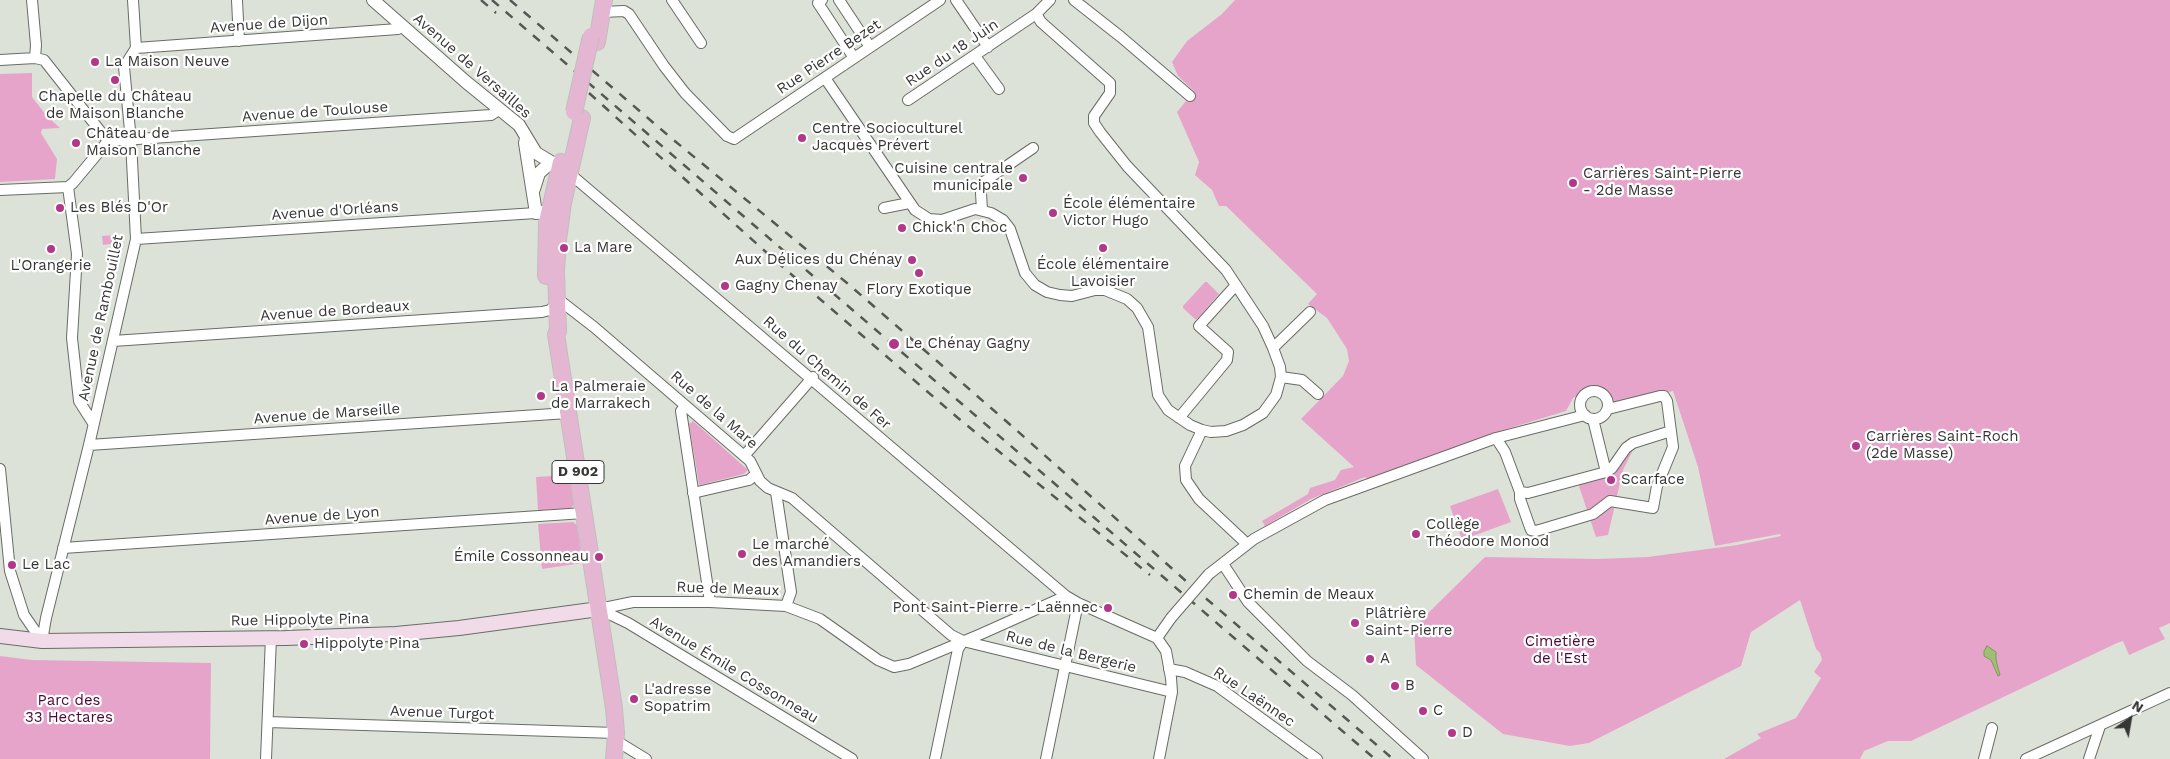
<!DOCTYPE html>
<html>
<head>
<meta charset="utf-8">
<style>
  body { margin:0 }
  #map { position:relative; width:2170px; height:759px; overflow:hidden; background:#dde2d9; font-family:"Work Sans",sans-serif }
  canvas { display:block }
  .north { position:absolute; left:2105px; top:694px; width:50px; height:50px; -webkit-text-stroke:4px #fff; paint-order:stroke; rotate:32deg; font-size:14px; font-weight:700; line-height:20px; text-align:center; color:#363734 }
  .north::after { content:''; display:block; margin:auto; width:18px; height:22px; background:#363734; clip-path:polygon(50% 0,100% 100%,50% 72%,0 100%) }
</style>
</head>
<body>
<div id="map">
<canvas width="2170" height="759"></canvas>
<div class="north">N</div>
</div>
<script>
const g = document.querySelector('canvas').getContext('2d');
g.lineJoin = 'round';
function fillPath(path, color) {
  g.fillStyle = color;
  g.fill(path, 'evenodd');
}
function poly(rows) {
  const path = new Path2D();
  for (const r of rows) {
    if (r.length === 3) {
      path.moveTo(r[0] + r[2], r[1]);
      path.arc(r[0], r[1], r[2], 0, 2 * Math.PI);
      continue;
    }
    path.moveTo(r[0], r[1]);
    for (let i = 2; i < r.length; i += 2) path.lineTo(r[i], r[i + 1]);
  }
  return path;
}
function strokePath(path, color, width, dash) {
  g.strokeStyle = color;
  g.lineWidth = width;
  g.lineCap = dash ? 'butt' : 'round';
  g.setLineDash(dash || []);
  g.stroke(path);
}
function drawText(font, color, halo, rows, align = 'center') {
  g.font = font + ' "Work Sans",sans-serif';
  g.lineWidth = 4.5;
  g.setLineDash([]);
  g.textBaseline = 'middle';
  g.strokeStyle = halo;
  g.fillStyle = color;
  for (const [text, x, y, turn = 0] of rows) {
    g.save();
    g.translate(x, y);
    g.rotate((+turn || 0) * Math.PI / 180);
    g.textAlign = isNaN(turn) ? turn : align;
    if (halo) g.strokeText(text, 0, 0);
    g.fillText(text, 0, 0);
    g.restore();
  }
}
fillPath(poly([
  [1235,0,2170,0,2170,623,2159,628,2165,639,2129,655,2123,641,2117,643,1911,741,1888,741,1864,751,1860,759,1724,759,1761,738,1757,734,1796,718,1818,683,1821,678,1814,672,1822,660,1820,653,1816,649,1800,600,1751,632,1741,666,1589,743,1570,746,1503,734,1416,665,1414,627,1485,557,1598,559,1648,557,1737,545,1781,536,1780,534,1715,546,1698,467,1673,391,1616,406,1610,396,1588,390,1573,398,1566,411,1490,434,1490,436,1367,479,1365,477,1311,499,1265,526,1262,521,1308,494,1310,488,1335,480,1341,470,1354,467,1301,419,1343,376,1349,361,1347,349,1327,318,1308,304,1317,294,1226,206,1219,206,1212,190,1195,175,1199,162,1177,112,1194,91,1178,76,1172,62,1187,41,1222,14],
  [32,73,32,97,47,116,60,128,42,129,41,133,57,159,55,179,0,182,0,74],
  [115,235,116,243,103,245,102,236],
  [1205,282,1207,282,1219,294,1197,319,1195,319,1183,308,1183,306],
  [693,421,748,470,744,474,700,485,699,484,689,424],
  [1635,446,1623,470,1608,535,1596,537,1578,483,1609,475,1628,451],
  [569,475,574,504,571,509,538,510,536,477],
  [1498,489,1511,522,1462,540,1450,506],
  [573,522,577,525,582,563,542,569,538,524],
  [0,656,32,660,211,663,210,759,0,759]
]), '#e7a4ca');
const water = poly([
  [1987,646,1996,652,1996,660,2000,675,1998,676,1991,660,1984,656,1984,651,1987,646]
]);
fillPath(water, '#9fc073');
strokePath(water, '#809760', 1);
const minor = poly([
  [32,0,36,45,35,58],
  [237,0,239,41],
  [672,0,701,43],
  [822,0,818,3,854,58],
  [839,0,870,47],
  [956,0,988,47],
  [1074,0,1121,37,1190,96],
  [603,12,624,11,629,14,664,66,685,93,727,136,734,139,940,0],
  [136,48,398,29,402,26],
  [975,56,999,89],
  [0,60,35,58,44,60,108,141],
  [825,78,915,210,929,219,942,220,975,209,991,213,1003,220,1010,229,1025,273,1035,285,1047,292,1060,295,1072,296,1095,290,1105,290,1127,299,1137,308,1148,327,1158,395,1168,410,1190,425,1202,430,1211,432,1226,431,1243,425,1263,413,1276,395,1281,377,1280,367,1273,348,1263,326,1226,270,1127,166,1100,132,1094,123,1094,116,1110,93,1110,83,1041,22,1036,14,1050,0],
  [908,100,1036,14],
  [569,173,1066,596,1078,603,1157,638,1166,651,1171,678,1172,692,1159,759],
  [68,187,77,254,72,338,79,401,93,423],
  [0,190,68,187,73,183,108,141,491,115,500,109],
  [884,208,909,203],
  [982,210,981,193,982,183,1033,148],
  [136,239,536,213],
  [554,296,594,327,750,461,760,481,768,488,792,498,951,635,963,641,1172,692],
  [113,341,542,312,550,310,557,303],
  [1273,348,1310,312],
  [1281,377,1302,380,1318,394],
  [1594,405,14],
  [685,406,681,411,710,602],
  [1179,418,1227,360,1228,352,1199,326,1236,285],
  [1593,419,1606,472],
  [1202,430,1185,466,1186,480,1199,499,1247,544],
  [1496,438,1505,452,1520,492,1520,499,1531,530,1536,531,1593,514,1610,501,1653,508,1657,486,1673,447,1667,401,1664,396,1660,396,1608,409],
  [89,445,568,413],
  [744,456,813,377],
  [0,469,10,571,24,615,42,641],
  [776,492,791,592,786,606],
  [1520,492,1528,493,1606,472,1612,468,1626,448,1633,443,1671,431],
  [693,493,749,480,756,474],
  [63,548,584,513],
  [1223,564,1248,602,1307,661,1352,695,1423,759],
  [1209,574,1254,539,1325,500,1496,438,1585,415],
  [599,609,633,602,710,602,786,606,820,619,878,660,894,667,909,664,981,634,1066,596],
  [599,609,628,623,852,759],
  [1157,638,1171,618],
  [42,641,46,618,89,445,136,239,131,141,124,67,136,48,133,0],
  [1169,669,1185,672,1217,686,1317,759],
  [268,722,616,733],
  [615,740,646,759],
  [266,759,271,637],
  [935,759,958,649,963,641],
  [1046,759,1078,603],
  [1984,759,1992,728],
  [2026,759,2170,693],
  [2089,759,2100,726]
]);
const tertiary = poly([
  [373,0,466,82,519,125,536,153,566,171],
  [526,138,525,143,536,213,557,210],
  [534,189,539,173,551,162]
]);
const secondary = poly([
  [0,636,42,641,286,638,396,634,459,628,599,609]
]);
const primary = poly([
  [597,42,604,0],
  [582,118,563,203,558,240,556,271,558,331,556,334,614,708,616,733,614,759],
  [546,276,547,222,561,162]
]);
strokePath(minor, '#696c65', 12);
strokePath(tertiary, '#696c65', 14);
strokePath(secondary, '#696c65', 16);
strokePath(primary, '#bfbfbe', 18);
strokePath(minor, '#fff', 10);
strokePath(tertiary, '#fff', 12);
strokePath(secondary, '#f2dbe8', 14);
strokePath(primary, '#e5b6d1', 16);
strokePath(poly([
  [481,0,496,13],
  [492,0,1375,759],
  [510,0,670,137,847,283,1014,428,1195,589,1393,759],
  [589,93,777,262,958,418,1150,575]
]), '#555753', 2.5, [9, 9]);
const minorBridge = poly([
  [1171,618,1209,574]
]);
const primaryBridge = poly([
  [574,112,591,36]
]);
strokePath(minorBridge, '#696c65', 12, []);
strokePath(primaryBridge, '#bfbfbe', 18, []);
strokePath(minorBridge, '#fff', 10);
strokePath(primaryBridge, '#e5b6d1', 16);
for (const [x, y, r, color] of [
  [95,62,5,"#b23788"],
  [115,80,5,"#b23788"],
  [802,138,5,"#b23788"],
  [76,143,5,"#b23788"],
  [1023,178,5,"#b23788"],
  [1573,183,5,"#b23788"],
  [60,208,5,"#b23788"],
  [1053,213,5,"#b23788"],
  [902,228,5,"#b23788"],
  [564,248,5,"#b23788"],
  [1103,248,5,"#b23788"],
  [51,249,5,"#b23788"],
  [912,260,5,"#b23788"],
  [919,273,5,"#b23788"],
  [725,286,5,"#b23788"],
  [894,344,6,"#b23788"],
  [541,396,5,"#b23788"],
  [1856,446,5,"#b23788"],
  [1611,480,5,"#b23788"],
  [1416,534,5,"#b23788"],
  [742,554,5,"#b23788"],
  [599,557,5,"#b23788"],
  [12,565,5,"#b23788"],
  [1233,595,5,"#b23788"],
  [1108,608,5,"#b23788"],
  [1355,623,5,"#b23788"],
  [304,644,5,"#b23788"],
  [1370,659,5,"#b23788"],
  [1395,686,5,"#b23788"],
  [634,699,5,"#b23788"],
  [1423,711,5,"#b23788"],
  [1452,733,5,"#b23788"]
]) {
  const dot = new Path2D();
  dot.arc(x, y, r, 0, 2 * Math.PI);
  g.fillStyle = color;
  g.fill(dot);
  strokePath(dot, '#fff', 2);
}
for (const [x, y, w] of [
  [578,472,52]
]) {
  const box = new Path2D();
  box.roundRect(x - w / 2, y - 11.5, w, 23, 4);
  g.fillStyle = '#fff';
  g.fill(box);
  strokePath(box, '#363734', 1);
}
drawText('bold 14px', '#363734', null, [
  ["D 902",578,472]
]);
drawText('15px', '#363734', '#fff', [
  ["Avenue de Dijon",269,24,-4],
  ["Rue du 18 Juin",952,53,-34],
  ["Rue Pierre Bezet",829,57,-34],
  ["Avenue de Versailles",472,66,41],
  ["Avenue de Toulouse",315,112,-4],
  ["Avenue d'Orléans",335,211,-4],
  ["Avenue de Bordeaux",335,311,-4],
  ["Avenue de Rambouillet",101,318,-78],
  ["Rue du Chemin de Fer",827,373,41],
  ["Rue de la Mare",714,410,41],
  ["Avenue de Marseille",327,414,-4],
  ["Avenue de Lyon",322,516,-4],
  ["Rue de Meaux",728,589,2],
  ["Rue Hippolyte Pina",300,620,-1],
  ["Rue de la Bergerie",1071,652,14],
  ["Avenue Émile Cossonneau",734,670,31],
  ["Rue Laënnec",1254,697,34],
  ["Avenue Turgot",442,713,2]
]);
drawText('15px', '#363734', '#fff', [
  ["La Maison Neuve",105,62],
  ["Chapelle du Château",115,97,"center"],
  ["de Maison Blanche",115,114,"center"],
  ["Centre Socioculturel",812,129],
  ["Jacques Prévert",812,146],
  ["Château de",86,134],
  ["Maison Blanche",86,151],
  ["Cuisine centrale",1013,169,"right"],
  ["municipale",1013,186,"right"],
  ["Carrières Saint-Pierre",1583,174],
  ["- 2de Masse",1583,191],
  ["École élémentaire",1063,204],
  ["Victor Hugo",1063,221],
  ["Les Blés D'Or",70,208],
  ["Chick'n Choc",912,228],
  ["La Mare",574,248],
  ["Aux Délices du Chénay",902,260,"right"],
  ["École élémentaire",1103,265,"center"],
  ["Lavoisier",1103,282,"center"],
  ["L'Orangerie",51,266,"center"],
  ["Gagny Chenay",735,286],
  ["Flory Exotique",919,290,"center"],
  ["Le Chénay Gagny",905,344],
  ["La Palmeraie",551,387],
  ["de Marrakech",551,404],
  ["Carrières Saint-Roch",1866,437],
  ["(2de Masse)",1866,454],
  ["Scarface",1621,480],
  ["Collège",1426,525],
  ["Théodore Monod",1426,542],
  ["Le marché",752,545],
  ["des Amandiers",752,562],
  ["Émile Cossonneau",589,557,"right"],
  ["Le Lac",22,565],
  ["Chemin de Meaux",1243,595],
  ["Pont Saint-Pierre - Laënnec",1098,608,"right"],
  ["Plâtrière",1365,614],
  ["Saint-Pierre",1365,631],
  ["Hippolyte Pina",314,644],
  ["A",1380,659],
  ["B",1405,686],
  ["L'adresse",644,690],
  ["Sopatrim",644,707],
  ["C",1433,711],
  ["D",1462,733]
], 'left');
drawText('15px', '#4c0737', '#fff', [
  ["Cimetière",1560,642],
  ["de l'Est",1560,659],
  ["Parc des",69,701],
  ["33 Hectares",69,718]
]);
</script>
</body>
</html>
